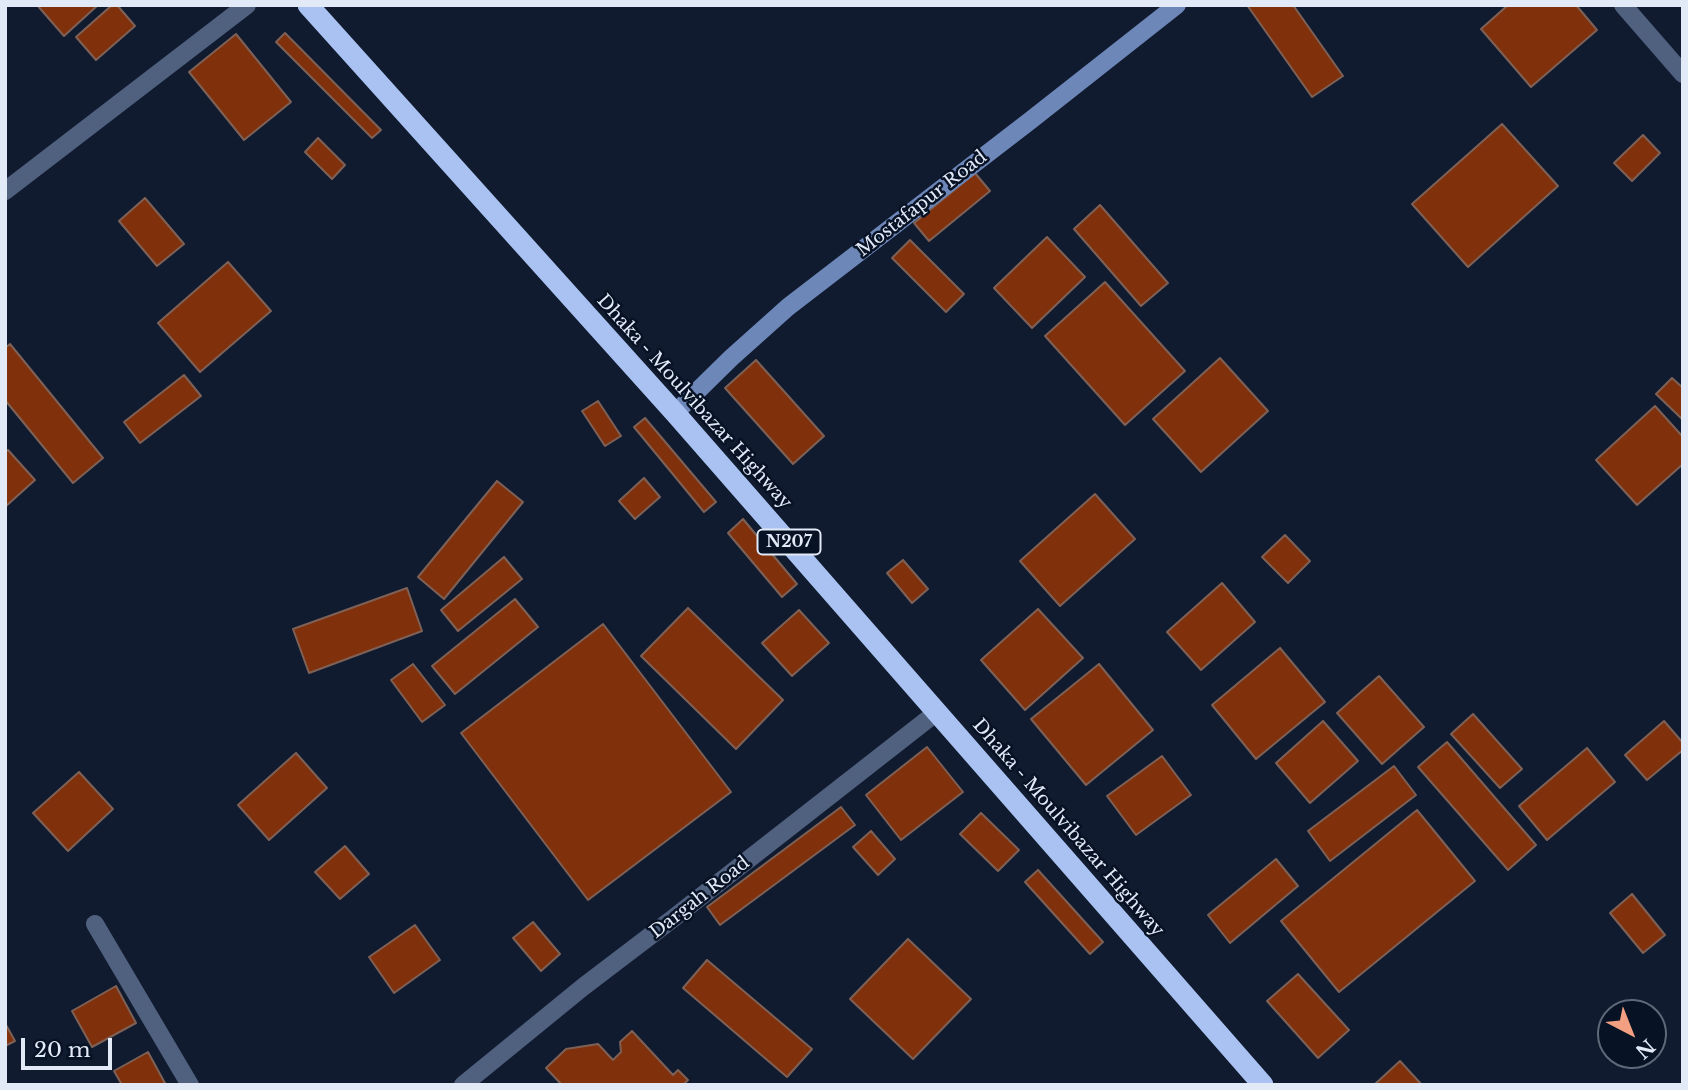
<!DOCTYPE html>
<html>
<head>
<meta charset="utf-8">
<style>
  body { margin:0 }
  #map { position:relative; width:1688px; height:1090px; overflow:hidden; background:#111b2f; font-family:"Libre Baskerville",serif }
  canvas { display:block }
  .frame { position:absolute; inset:0; border:7px solid #e2eaf8; pointer-events:none }
  .north { position:absolute; left:1597px; top:999px; width:70px; height:70px; box-sizing:border-box; background:#081225; border:2px solid #5f6879; border-radius:50%; rotate:138deg; font-size:19px; font-weight:700; line-height:28px; text-align:center; color:#e2eaf8 }
  .north::after { content:''; display:block; margin:auto; width:24px; height:32px; background:#f2a081; clip-path:polygon(50% 0,100% 100%,50% 72%,0 100%) }
  .scale { position:absolute; left:21px; top:1038px; width:91px; height:32px; box-sizing:border-box; border:4px solid #e2eaf8; border-top:0; padding-left:9px; font-size:21px; line-height:24px; white-space:nowrap; color:#e2eaf8; -webkit-text-stroke:5px #081225; paint-order:stroke }
</style>
</head>
<body>
<div id="map">
<canvas width="1688" height="1090"></canvas>
<div class="frame"></div>
<div class="north">N</div>
<div class="scale">20 m</div>
</div>
<script>
const g = document.querySelector('canvas').getContext('2d');
g.lineJoin = 'round';
function fillPath(path, color) {
  g.fillStyle = color;
  g.fill(path, 'evenodd');
}
function poly(rows) {
  const path = new Path2D();
  for (const r of rows) {
    path.moveTo(r[0], r[1]);
    for (let i = 2; i < r.length; i += 2) path.lineTo(r[i], r[i + 1]);
  }
  return path;
}
function strokePath(path, color, width, dash) {
  g.strokeStyle = color;
  g.lineWidth = width;
  g.lineCap = dash ? 'butt' : 'round';
  g.setLineDash(dash || []);
  g.stroke(path);
}
function drawText(font, color, halo, rows, align = 'center') {
  g.font = font + ' "Libre Baskerville",serif';
  g.lineWidth = 5;
  g.setLineDash([]);
  g.textBaseline = 'middle';
  g.strokeStyle = halo;
  g.fillStyle = color;
  for (const [text, x, y, turn = 0] of rows) {
    g.save();
    g.translate(x, y);
    g.rotate((+turn || 0) * Math.PI / 180);
    g.textAlign = isNaN(turn) ? turn : align;
    if (halo) g.strokeText(text, 0, 0);
    g.fillText(text, 0, 0);
    g.restore();
  }
}
const building = poly([
  [37,5,98,5,64,36,37,5],
  [112,5,117,5,135,26,96,60,76,37,112,5],
  [1247,5,1293,5,1343,76,1312,97,1247,5],
  [1508,5,1576,5,1597,30,1531,87,1481,29,1508,5],
  [285,33,381,130,372,138,276,42,285,33],
  [236,34,291,102,244,140,189,72,236,34],
  [1502,124,1558,186,1468,267,1412,204,1502,124],
  [1643,135,1660,153,1632,181,1614,163,1643,135],
  [318,138,345,165,332,179,305,152,318,138],
  [975,173,990,191,929,241,914,223,975,173],
  [145,198,184,244,157,266,119,221,145,198],
  [1100,205,1168,283,1141,306,1074,229,1100,205],
  [1047,237,1085,277,1032,328,994,288,1047,237],
  [910,240,964,294,946,312,892,258,910,240],
  [228,262,271,311,200,372,158,323,228,262],
  [1105,282,1185,371,1125,425,1045,336,1105,282],
  [10,344,103,458,73,483,5,400,5,348,10,344],
  [1220,358,1268,411,1201,472,1153,419,1220,358],
  [756,360,824,436,793,464,725,388,756,360],
  [184,375,201,396,140,443,124,422,184,375],
  [1672,378,1683,388,1682,419,1656,394,1672,378],
  [598,401,621,436,605,446,582,411,598,401],
  [1655,406,1683,437,1683,464,1637,505,1596,460,1655,406],
  [645,418,716,502,704,512,634,427,645,418],
  [8,450,35,480,5,507,5,452,8,450],
  [644,478,660,497,635,519,619,501,644,478],
  [497,481,523,502,444,599,418,577,497,481],
  [1095,494,1135,539,1060,606,1020,561,1095,494],
  [743,519,797,584,782,597,728,533,743,519],
  [1285,535,1310,561,1288,583,1262,557,1285,535],
  [504,557,522,579,458,631,441,610,504,557],
  [903,560,928,589,912,603,887,573,903,560],
  [1222,583,1255,622,1201,670,1167,632,1222,583],
  [407,588,422,631,309,673,293,629,407,588],
  [515,599,538,627,455,694,432,666,515,599],
  [688,608,783,700,736,749,641,656,688,608],
  [1038,609,1083,658,1025,710,981,660,1038,609],
  [799,610,829,643,792,676,762,643,799,610],
  [603,624,731,792,588,900,461,733,603,624],
  [1280,648,1325,702,1256,759,1212,705,1280,648],
  [413,664,445,705,422,722,391,680,413,664],
  [1099,664,1153,730,1086,785,1031,719,1099,664],
  [1379,676,1424,727,1382,764,1337,713,1379,676],
  [1473,714,1522,769,1500,788,1451,734,1473,714],
  [1323,721,1358,761,1310,803,1276,763,1323,721],
  [1664,721,1683,743,1683,750,1647,780,1625,755,1664,721],
  [1447,742,1536,845,1508,870,1418,767,1447,742],
  [927,747,963,792,901,840,866,795,927,747],
  [1587,748,1615,782,1547,840,1519,806,1587,748],
  [296,753,327,788,269,840,238,805,296,753],
  [1162,756,1191,795,1136,835,1107,796,1162,756],
  [1394,766,1416,795,1330,861,1308,831,1394,766],
  [79,772,113,809,68,851,33,813,79,772],
  [841,807,855,825,720,925,707,907,841,807],
  [1417,810,1475,881,1339,992,1281,921,1417,810],
  [981,813,1019,850,998,871,960,834,981,813],
  [871,831,895,859,878,875,853,847,871,831],
  [345,846,369,874,340,899,315,872,345,846],
  [1276,859,1298,886,1230,943,1208,915,1276,859],
  [1038,870,1103,942,1090,954,1025,882,1038,870],
  [1632,894,1665,935,1643,953,1610,913,1632,894],
  [533,922,560,954,541,971,513,938,533,922],
  [415,925,440,960,394,993,369,957,415,925],
  [908,939,971,999,913,1059,850,999,908,939],
  [707,960,812,1049,787,1077,683,988,707,960],
  [1298,974,1349,1030,1318,1058,1267,1001,1298,974],
  [116,986,136,1023,92,1047,72,1011,116,986],
  [5,1023,15,1041,5,1046,5,1023],
  [632,1031,673,1075,678,1070,688,1080,683,1085,562,1085,546,1068,566,1049,598,1044,613,1060,621,1052,620,1042,632,1031],
  [148,1052,166,1085,122,1085,114,1071,148,1052],
  [1400,1061,1422,1085,1374,1085,1400,1061]
]);
fillPath(building, '#81300c');
strokePath(building, '#7e6156', 2);
strokePath(poly([
  [1623,5,1683,74],
  [5,191,247,5],
  [95,924,190,1085],
  [463,1085,583,987,671,920,937,712]
]), '#50607f', 18);
strokePath(poly([
  [675,413,731,358,788,307,1031,120,1177,5]
]), '#6d87b9', 18);
strokePath(poly([
  [308,5,675,413,1263,1085]
]), '#a9c2f1', 21);
for (const [x, y, w] of [
  [789,542,63]
]) {
  const box = new Path2D();
  box.roundRect(x - w / 2, y - 12.5, w, 25, 5);
  g.fillStyle = '#081225';
  g.fill(box);
  strokePath(box, '#e2eaf8', 2);
}
drawText('bold 16px', '#e2eaf8', null, [
  ["N207",789,542]
]);
drawText('18px', '#e2eaf8', '#081225', [
  ["Mostafapur Road",922,204,-38],
  ["Dhaka - Moulvibazar Highway",694,402,48],
  ["Dhaka - Moulvibazar Highway",1068,828,49],
  ["Dargah Road",700,898,-38]
]);
</script>
</body>
</html>
